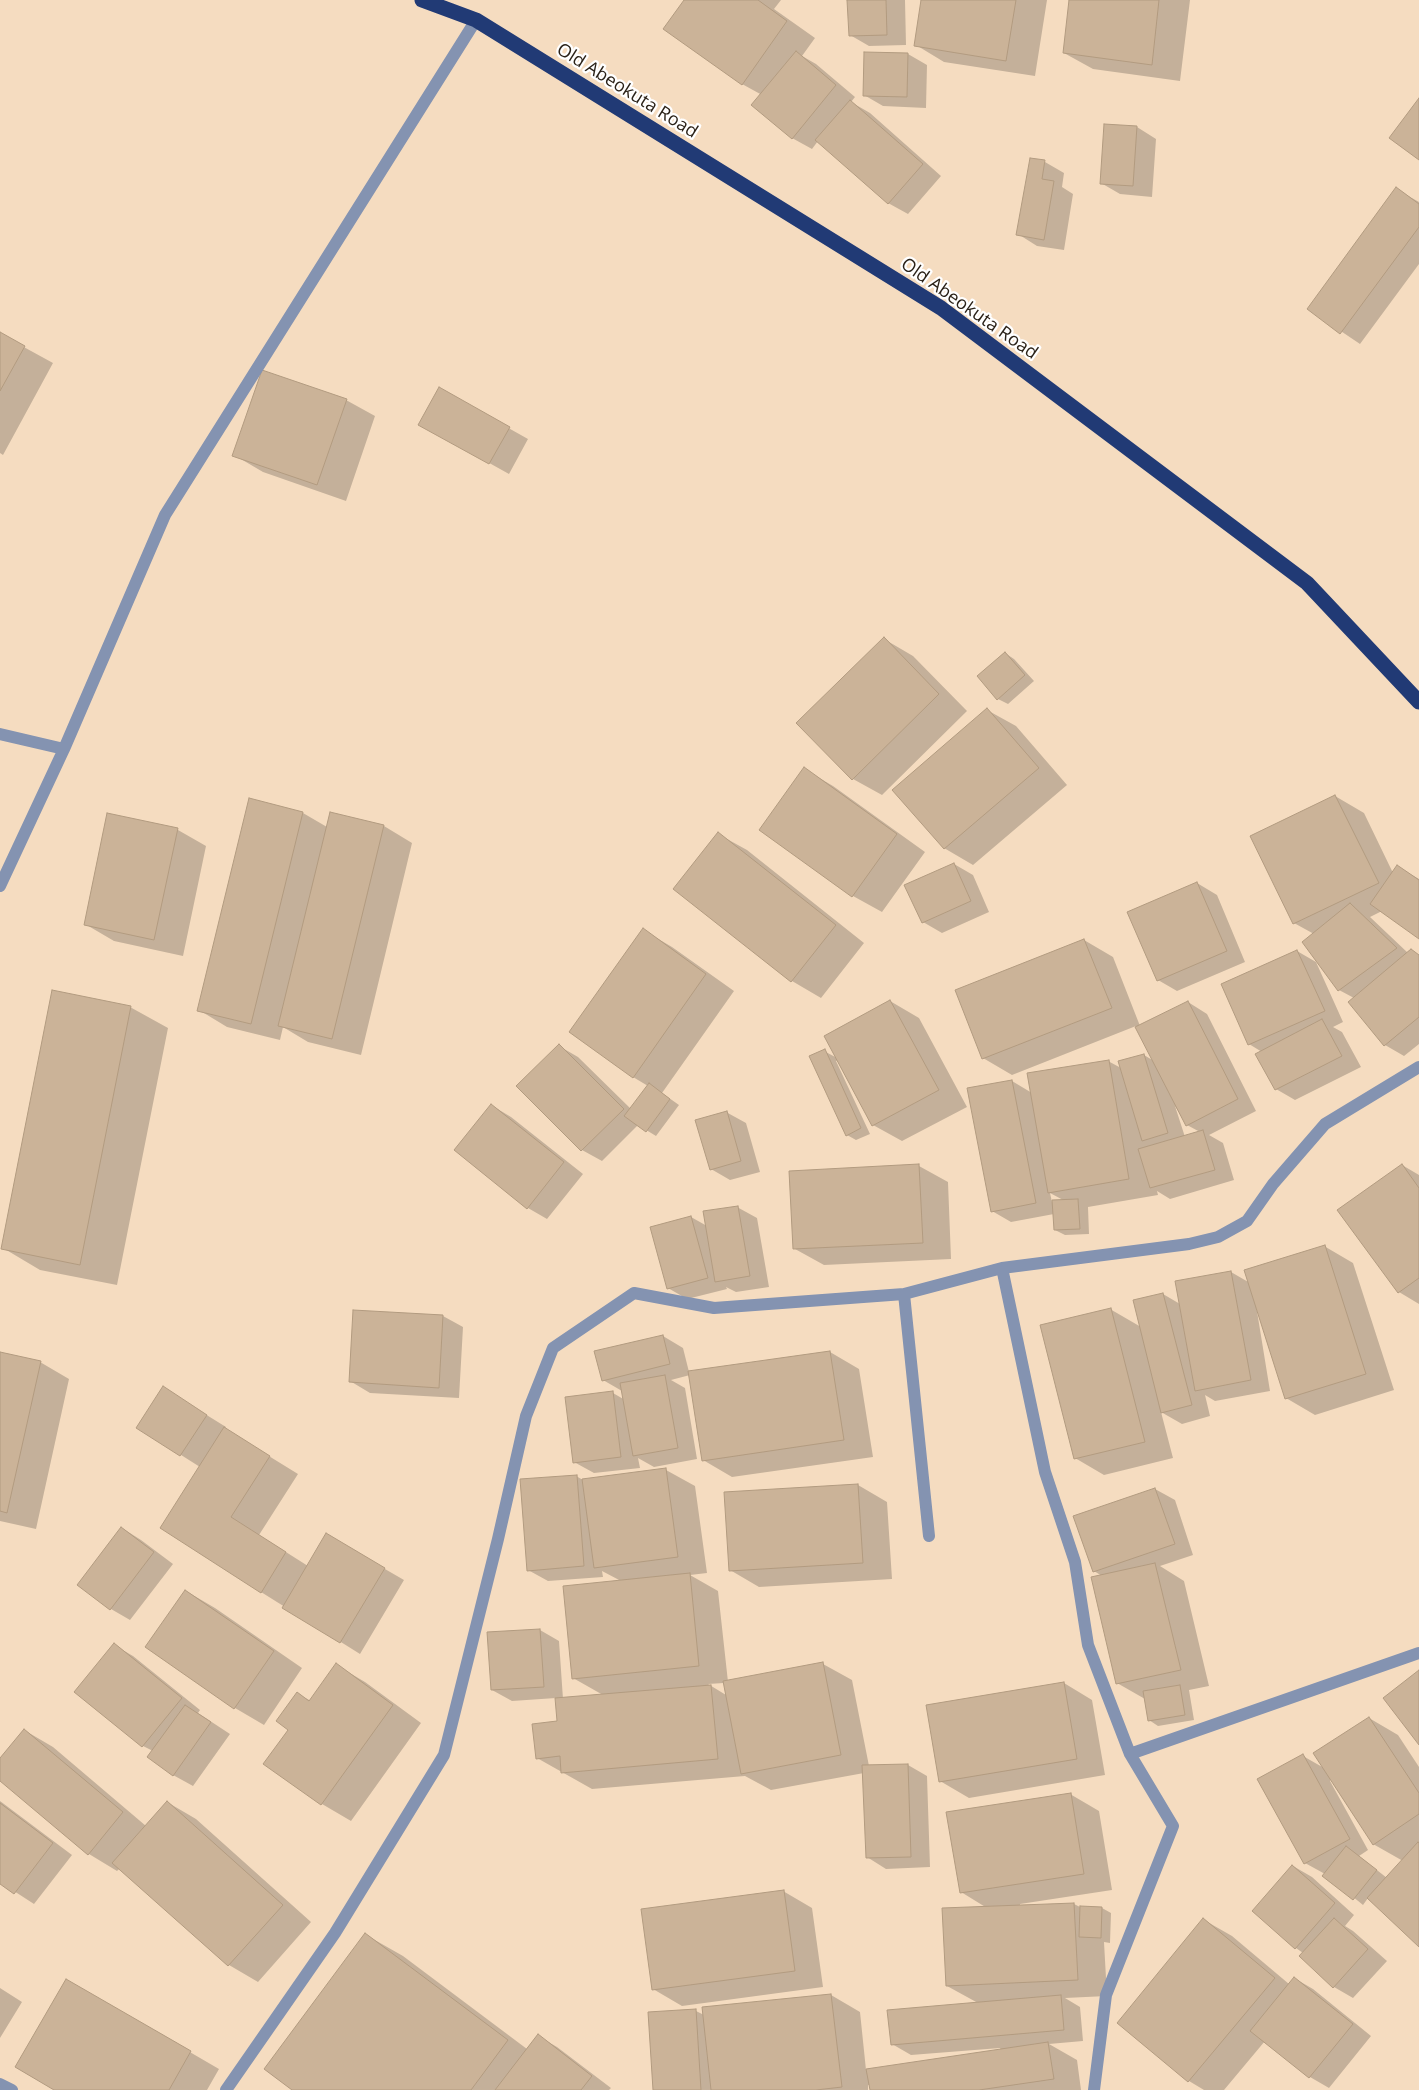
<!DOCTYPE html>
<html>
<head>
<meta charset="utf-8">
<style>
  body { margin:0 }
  canvas { display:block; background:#f5dcc0 }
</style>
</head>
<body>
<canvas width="1419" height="2090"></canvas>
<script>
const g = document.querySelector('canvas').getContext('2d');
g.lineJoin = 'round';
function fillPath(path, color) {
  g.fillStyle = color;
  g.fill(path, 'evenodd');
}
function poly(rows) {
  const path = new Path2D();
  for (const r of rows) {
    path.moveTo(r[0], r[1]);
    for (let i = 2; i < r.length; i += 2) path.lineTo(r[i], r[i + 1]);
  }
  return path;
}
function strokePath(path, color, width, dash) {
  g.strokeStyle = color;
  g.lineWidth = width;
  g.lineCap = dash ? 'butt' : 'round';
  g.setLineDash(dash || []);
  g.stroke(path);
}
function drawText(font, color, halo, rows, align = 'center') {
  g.font = font + ' "Open Sans",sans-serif';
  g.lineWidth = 4.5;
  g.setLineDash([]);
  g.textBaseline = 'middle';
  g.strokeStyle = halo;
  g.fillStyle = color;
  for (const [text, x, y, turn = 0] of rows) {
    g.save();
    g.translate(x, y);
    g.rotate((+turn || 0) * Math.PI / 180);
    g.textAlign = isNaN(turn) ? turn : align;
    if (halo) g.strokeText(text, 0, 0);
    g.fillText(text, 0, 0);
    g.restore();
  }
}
fillPath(poly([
  [685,0,781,0,774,9,815,38,802,56,816,64,855,97,851,102,870,113,941,176,908,214,888,203,818,141,812,149,792,138,762,95,742,84],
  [849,0,905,0,906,45,869,46,850,35],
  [923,0,1047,0,1035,76,944,62,916,45],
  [1071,0,1190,0,1180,81,1093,69,1064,53],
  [908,54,927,65,926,108,883,106,864,95],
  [1137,127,1156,139,1152,197,1120,194,1101,183],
  [1045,162,1064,173,1062,187,1073,194,1064,250,1037,246,1018,234],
  [1396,189,1419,202,1419,264,1360,344,1308,309],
  [0,334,53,363,3,455,0,453],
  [439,389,528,439,509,474,439,435],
  [346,400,375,416,346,501,263,472,234,455],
  [884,639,913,656,967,711,882,795,853,779],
  [1005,653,1014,659,1034,681,1008,704,998,699],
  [987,710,1016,726,1067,785,973,865,944,848],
  [804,769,833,786,925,852,882,912,853,896,761,830],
  [1335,796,1364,813,1393,873,1398,867,1419,879,1419,938,1382,911,1370,917,1408,953,1419,955,1419,1044,1404,1056,1385,1045,1354,998,1339,990,1314,934,1294,923],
  [303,813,327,827,331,813,384,826,412,843,361,1055,308,1042,283,1027,280,1040,227,1027,199,1010],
  [178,830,206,846,183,956,114,941,85,924],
  [718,834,747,850,864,943,821,998,792,981,675,888],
  [954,864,973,875,989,912,942,933,923,922],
  [1197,883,1217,895,1245,962,1177,991,1158,980],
  [643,930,672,947,734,991,662,1093,679,1105,656,1136,638,1125,602,1161,582,1150,518,1086,559,1046,578,1057,631,1109,648,1086,633,1077],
  [1084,940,1113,957,1140,1026,1188,1002,1207,1014,1256,1111,1209,1135,1223,1143,1234,1180,1170,1199,1157,1191,1158,1195,1088,1207,1089,1234,1065,1235,1055,1230,1054,1214,1011,1222,992,1211,1012,1081,1032,1093,1108,1061,1121,1068,1144,1055,1154,1061,1136,1026,1012,1075,983,1058],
  [1175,1106,1187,1125,1200,1132,1185,1137],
  [1050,1193,1065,1201,1052,1202],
  [1297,951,1316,962,1343,1022,1333,1027,1342,1032,1361,1067,1295,1100,1276,1089,1262,1052,1249,1044],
  [890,1001,919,1018,967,1107,902,1141,873,1125,838,1060,836,1061,870,1134,856,1140,847,1135,824,1051,837,1058],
  [130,1007,168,1028,117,1285,40,1270,3,1248],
  [491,1105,511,1117,583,1174,547,1219,528,1208,455,1150],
  [726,1112,746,1123,760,1172,730,1180,711,1169],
  [1402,1165,1419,1175,1419,1304,1399,1292],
  [919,1166,948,1182,951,1259,824,1265,795,1249],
  [737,1207,757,1218,769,1287,736,1292,726,1287,727,1289,687,1299,668,1288,691,1217,707,1226],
  [1324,1246,1353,1263,1394,1390,1315,1415,1286,1398,1255,1299,1270,1391,1215,1401,1205,1395,1210,1416,1182,1424,1161,1412,1173,1458,1104,1475,1075,1458,1110,1309,1141,1327,1163,1294,1180,1304,1231,1272,1250,1283],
  [355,1311,443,1316,463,1327,459,1398,370,1393,350,1381],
  [663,1336,683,1348,689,1372,830,1352,859,1369,873,1457,732,1477,703,1460,690,1375,671,1380,685,1388,697,1459,654,1467,638,1458,640,1468,594,1473,574,1462,613,1393,625,1400,622,1391,603,1380],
  [0,1353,40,1362,69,1379,36,1529,0,1521],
  [163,1388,226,1427,225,1429,298,1474,259,1535,308,1566,326,1535,404,1580,360,1654,261,1592,200,1467,137,1427],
  [666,1470,695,1486,707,1573,690,1575,718,1591,728,1682,823,1664,852,1680,869,1766,908,1765,927,1776,930,1867,886,1869,867,1857,864,1773,771,1790,745,1776,592,1789,537,1758,558,1722,556,1698,512,1701,492,1690,540,1630,559,1641,563,1699,603,1695,573,1678,621,1581,602,1571,603,1577,548,1581,528,1570,576,1476,583,1480],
  [724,1683,726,1695,708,1684],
  [858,1485,887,1502,892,1579,759,1587,730,1570],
  [1155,1489,1175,1500,1193,1555,1160,1566,1184,1581,1209,1686,1189,1690,1194,1720,1158,1726,1149,1720,1145,1699,1117,1683,1102,1576,1094,1571],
  [122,1528,141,1540,173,1564,130,1620,111,1609,79,1585],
  [186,1591,215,1608,302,1668,264,1725,235,1708,147,1647],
  [114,1645,133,1656,200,1710,198,1713,230,1734,193,1786,173,1775,153,1751,143,1746],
  [336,1665,365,1682,421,1723,351,1821,322,1804,265,1764,290,1730,298,1694,311,1701],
  [1064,1683,1092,1700,1105,1775,969,1798,940,1781],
  [1369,1718,1398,1735,1419,1767,1419,1945,1368,1898,1363,1905,1325,1874,1305,1863,1303,1756,1324,1768],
  [1331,1779,1373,1844,1403,1861,1387,1878,1359,1856,1368,1850,1330,1781],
  [24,1730,53,1747,146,1826,167,1802,196,1819,311,1922,258,1982,229,1965,120,1868,117,1871,89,1854,0,1780,0,1760],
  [1070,1794,1099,1811,1112,1890,1020,1904,1020,1906,1074,1904,1082,1908,1102,1908,1111,1913,1110,1943,1104,1942,1107,1996,1065,1998,1080,2007,1083,2041,1049,2044,1077,2060,1081,2090,871,2090,870,2085,868,2085,868,2090,654,2090,696,2011,704,2015,831,1995,860,2012,866,2070,1001,2050,1000,2048,911,2055,892,2044,978,2003,947,1986,987,1908,961,1892],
  [0,1801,72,1855,34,1904,0,1882],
  [1293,1866,1312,1877,1354,1915,1345,1926,1353,1931,1387,1961,1353,1998,1334,1987,1303,1953,1296,1948],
  [783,1891,812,1908,823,1987,682,2006,653,1989],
  [1204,1920,1232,1936,1289,1984,1294,1978,1313,1989,1371,2036,1329,2088,1310,2077,1265,2041,1224,2090,1204,2090,1189,2081,1118,2023],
  [366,1935,403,1956,527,2049,538,2036,557,2047,611,2088,609,2090,294,2090],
  [66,1980,219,2069,207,2090,56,2090],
  [0,1988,22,2002,0,2038]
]), '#0003');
const building = poly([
  [684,0,758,0,787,21,742,85,663,29,684,0],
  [847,0,886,0,887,35,849,36,847,0],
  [921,0,1016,0,1006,61,914,46,921,0],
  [1069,0,1159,0,1152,65,1063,53,1069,0],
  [796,51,836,85,792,139,751,105,796,51],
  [864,52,908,53,907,97,863,96,864,52],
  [1419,98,1419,160,1389,138,1419,98],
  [850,100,923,164,888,204,815,140,850,100],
  [1104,124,1137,126,1133,186,1100,184,1104,124],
  [1030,158,1045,160,1042,179,1054,181,1044,240,1016,235,1030,158],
  [1396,187,1419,204,1419,227,1340,334,1307,309,1396,187],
  [0,332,25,346,0,391,0,332],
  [262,370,347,399,317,485,232,456,262,370],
  [439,387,510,427,489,464,418,425,439,387],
  [884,637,939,694,852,780,796,723,884,637],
  [1005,652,1025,675,997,700,977,676,1005,652],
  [987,708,1039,768,944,849,892,790,987,708],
  [804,767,897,834,852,897,759,830,804,767],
  [1335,795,1379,883,1293,924,1250,836,1335,795],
  [249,798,303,812,251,1024,197,1011,249,798],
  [330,812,384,825,332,1039,278,1026,330,812],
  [107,813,178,828,154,940,84,925,107,813],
  [718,832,836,925,791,982,673,889,718,832],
  [954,863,971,901,922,923,904,885,954,863],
  [1397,865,1419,880,1419,939,1370,904,1397,865],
  [1197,882,1227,951,1157,981,1127,912,1197,882],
  [1350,903,1397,948,1338,991,1302,942,1350,903],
  [643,928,706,974,633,1078,569,1032,643,928],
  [1084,939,1112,1008,982,1059,955,990,1084,939],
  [1411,949,1419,955,1419,1017,1384,1046,1348,1002,1411,949],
  [1297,950,1325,1011,1248,1045,1221,984,1297,950],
  [52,990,131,1006,80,1265,1,1249,52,990],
  [890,1000,939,1090,872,1126,824,1036,890,1000],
  [1188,1001,1238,1099,1186,1126,1135,1027,1188,1001],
  [1322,1019,1342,1056,1275,1090,1255,1054,1322,1019],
  [559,1044,624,1109,581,1151,516,1086,559,1044],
  [825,1049,861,1128,846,1136,809,1056,825,1049],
  [1144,1054,1168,1133,1142,1141,1118,1061,1144,1054],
  [1109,1060,1129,1179,1048,1193,1027,1073,1109,1060],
  [1012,1080,1036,1203,991,1212,967,1088,1012,1080],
  [649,1083,670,1099,646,1132,624,1116,649,1083],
  [491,1104,564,1162,527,1209,454,1150,491,1104],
  [727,1111,741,1161,710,1170,695,1120,727,1111],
  [1203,1130,1215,1170,1150,1188,1138,1149,1203,1130],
  [919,1164,923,1243,793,1249,789,1171,919,1164],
  [1402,1164,1419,1188,1419,1278,1398,1293,1337,1210,1402,1164],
  [1078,1199,1080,1229,1054,1230,1052,1200,1078,1199],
  [738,1206,750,1276,715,1282,703,1211,738,1206],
  [691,1216,708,1278,667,1289,650,1227,691,1216],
  [1325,1245,1366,1374,1285,1399,1244,1270,1325,1245],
  [1231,1271,1251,1380,1195,1391,1175,1281,1231,1271],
  [1163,1293,1192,1405,1161,1413,1133,1300,1163,1293],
  [1111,1308,1145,1442,1074,1459,1040,1325,1111,1308],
  [353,1310,443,1315,439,1388,349,1382,353,1310],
  [663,1335,670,1364,602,1381,594,1351,663,1335],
  [830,1351,844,1440,702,1461,688,1371,830,1351],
  [0,1352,41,1361,7,1513,0,1511,0,1352],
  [665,1375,678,1448,633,1456,620,1383,665,1375],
  [163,1386,207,1415,180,1456,136,1428,163,1386],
  [613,1391,621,1457,573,1463,565,1397,613,1391],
  [224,1427,270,1456,231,1517,286,1552,261,1593,160,1528,224,1427],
  [666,1468,678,1557,594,1568,582,1479,666,1468],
  [577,1475,584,1566,527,1571,520,1479,577,1475],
  [858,1484,863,1563,729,1571,724,1492,858,1484],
  [1155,1488,1175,1544,1093,1572,1073,1516,1155,1488],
  [121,1527,154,1552,110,1610,77,1585,121,1527],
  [326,1533,385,1568,340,1643,282,1608,326,1533],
  [1155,1563,1181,1670,1116,1684,1091,1577,1155,1563],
  [690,1573,699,1666,572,1679,563,1586,690,1573],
  [185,1590,274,1651,234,1709,145,1647,185,1590],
  [540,1629,544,1687,491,1690,487,1632,540,1629],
  [114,1643,182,1698,142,1747,74,1692,114,1643],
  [823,1662,841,1755,741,1774,723,1681,823,1662],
  [336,1663,393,1705,321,1805,263,1764,288,1730,276,1721,297,1692,309,1701,336,1663],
  [1419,1670,1419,1745,1383,1698,1419,1670],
  [1064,1682,1077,1759,939,1782,926,1705,1064,1682],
  [711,1685,718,1759,561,1773,560,1756,536,1759,532,1724,557,1721,555,1698,711,1685],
  [1180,1685,1185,1715,1148,1721,1143,1691,1180,1685],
  [185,1705,211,1722,173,1776,147,1757,185,1705],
  [1369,1717,1419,1793,1419,1814,1373,1845,1313,1753,1369,1717],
  [24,1729,123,1812,88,1855,0,1781,0,1758,24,1729],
  [1303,1754,1350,1839,1304,1864,1257,1779,1303,1754],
  [908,1764,911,1857,866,1858,862,1765,908,1764],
  [1071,1793,1084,1874,960,1893,946,1812,1071,1793],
  [167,1801,283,1905,228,1966,112,1863,167,1801],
  [0,1803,53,1843,14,1894,0,1884,0,1803],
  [1418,1842,1419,1843,1419,1947,1367,1898,1418,1842],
  [1346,1846,1377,1870,1353,1900,1322,1876,1346,1846],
  [1292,1865,1335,1903,1295,1949,1252,1911,1292,1865],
  [784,1890,795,1971,652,1990,641,1909,784,1890],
  [1074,1903,1078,1980,946,1986,942,1908,1074,1903],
  [1080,1906,1102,1907,1101,1938,1079,1937,1080,1906],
  [1203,1918,1275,1978,1188,2082,1117,2023,1203,1918],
  [1334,1918,1368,1949,1333,1988,1299,1956,1334,1918],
  [365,1933,508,2040,471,2090,292,2090,264,2069,365,1933],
  [1294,1977,1353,2024,1309,2078,1250,2031,1294,1977],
  [66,1979,191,2051,169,2090,54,2090,15,2067,66,1979],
  [831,1994,842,2087,816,2090,711,2090,702,2007,831,1994],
  [1061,1995,1064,2030,891,2045,887,2010,1061,1995],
  [696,2009,701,2090,653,2090,648,2012,696,2009],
  [538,2034,592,2076,581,2090,495,2090,538,2034],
  [1048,2042,1054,2079,979,2090,870,2090,866,2069,1048,2042]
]);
fillPath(building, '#cbb398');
strokePath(building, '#b29b80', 1);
strokePath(poly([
  [0,734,64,749],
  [0,886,64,749,165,515,476,20],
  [1002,1268,1045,1472,1075,1562,1088,1645,1130,1754,1173,1826,1106,1995,1094,2090],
  [904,1294,929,1536],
  [1130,1754,1419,1653],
  [0,2084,12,2090],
  [226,2090,335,1933,444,1755,498,1539,526,1416,553,1348,634,1293,714,1308,904,1294,1002,1268,1189,1244,1218,1237,1247,1221,1273,1184,1325,1124,1419,1067]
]), '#8493b1', 12);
strokePath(poly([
  [422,0,476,20,941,308,1307,583,1419,702]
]), '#213a75', 15);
drawText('18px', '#2b2218', '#fff', [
  ["Old Abeokuta Road",627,91,32],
  ["Old Abeokuta Road",969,309,35]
]);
</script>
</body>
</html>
